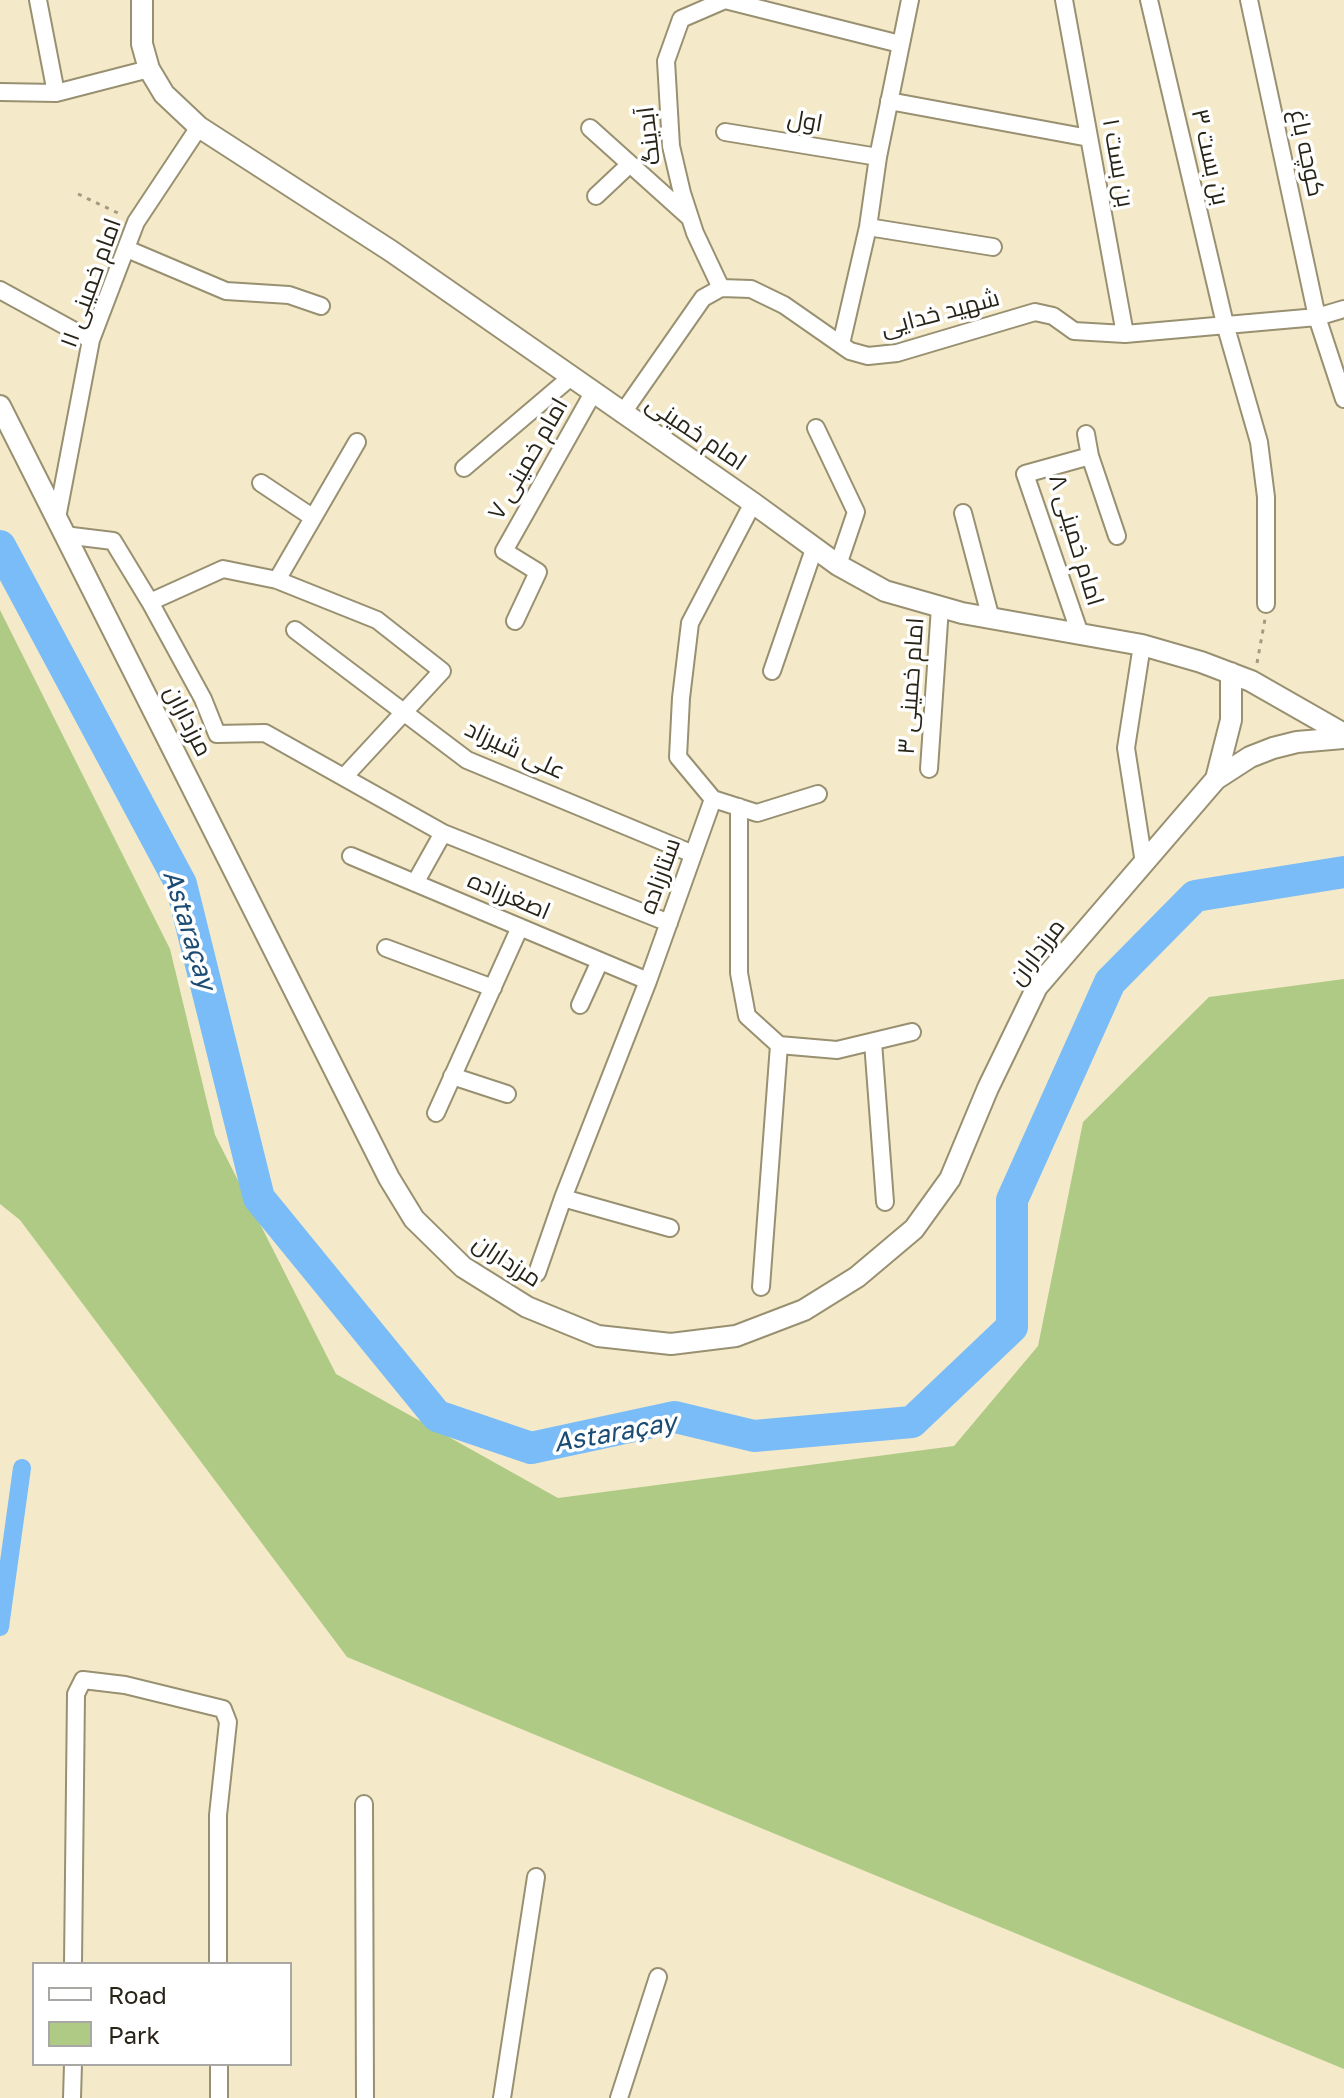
<!DOCTYPE html>
<html>
<head>
<meta charset="utf-8">
<style>
  body { margin:0 }
  #map { position:relative; width:1344px; height:2098px; overflow:hidden; background:#f4eac9; font-family:"Golos Text",sans-serif }
  canvas { display:block }
  .legend { position:absolute; left:32px; top:1962px; width:260px; height:104px; box-sizing:border-box; background:#fff; border:2px solid #a9a7a3; margin:0; padding:10px 14px; list-style:none; font-size:24px; color:#282418 }
  .legend li { display:flex; align-items:center; gap:16px; height:40px }
  .legend b { width:40px; border:2px solid #a9a7a3 }
</style>
</head>
<body>
<div id="map">
<canvas width="1344" height="2098"></canvas>
<ul class="legend">
<li><b style="height:10px;background:#fff"></b>Road</li>
<li><b style="height:22px;background:#afca84"></b>Park</li>
</ul>
</div>
<script>
const g = document.querySelector('canvas').getContext('2d');
g.lineJoin = 'round';
function fillPath(path, color) {
  g.fillStyle = color;
  g.fill(path, 'evenodd');
}
function poly(rows) {
  const path = new Path2D();
  for (const r of rows) {
    path.moveTo(r[0], r[1]);
    for (let i = 2; i < r.length; i += 2) path.lineTo(r[i], r[i + 1]);
  }
  return path;
}
function strokePath(path, color, width, dash) {
  g.strokeStyle = color;
  g.lineWidth = width;
  g.lineCap = dash ? 'butt' : 'round';
  g.setLineDash(dash || []);
  g.stroke(path);
}
function drawText(font, color, halo, rows, align = 'center') {
  g.font = font + ' "Golos Text",Cairo,sans-serif';
  g.lineWidth = 7;
  g.setLineDash([]);
  g.textBaseline = 'middle';
  g.strokeStyle = halo;
  g.fillStyle = color;
  for (const [text, x, y, turn = 0] of rows) {
    g.save();
    g.translate(x, y);
    g.rotate((+turn || 0) * Math.PI / 180);
    g.textAlign = isNaN(turn) ? turn : align;
    if (halo) g.strokeText(text, 0, 0);
    g.fillText(text, 0, 0);
    g.restore();
  }
}
fillPath(poly([
  [0,610,170,949,215,1135,336,1374,558,1498,954,1446,1038,1346,1083,1122,1209,997,1344,979,1344,2069,347,1657,20,1220,0,1204]
]), '#afca84');
strokePath(poly([
  [0,1627,22,1468]
]), '#7abcf7', 18);
strokePath(poly([
  [0,546,181,884,259,1198,437,1416,531,1448,675,1417,754,1436,912,1422,1012,1327,1012,1200,1110,982,1195,896,1344,872]
]), '#7abcf7', 32);
const minor = poly([
  [38,0,56,93],
  [725,0,900,44],
  [1064,0,1125,334],
  [1149,0,1225,324,1259,442,1266,497,1266,604],
  [1249,0,1317,317,1344,399],
  [0,92,56,93,149,69],
  [889,101,1089,138],
  [590,128,689,217],
  [725,132,878,157],
  [596,196,630,164],
  [868,227,993,247],
  [127,249,226,291,289,295,321,306],
  [721,288,695,233,682,193,671,146,666,61,681,19,725,0],
  [0,290,91,340],
  [841,344,868,227,878,157,910,0],
  [622,414,703,298,721,288,751,289,784,305,850,351,868,356,897,353,1035,312,1053,316,1074,331,1125,334,1317,317,1344,309],
  [816,428,856,512,838,565],
  [1086,434,1090,456,1117,536],
  [464,468,571,377],
  [261,483,312,517],
  [963,513,991,619],
  [57,518,91,340,136,222,199,127],
  [64,535,113,541,150,602,223,569,277,580,377,620,442,671,344,777],
  [277,580,357,442],
  [150,602,203,699,217,734,265,733,443,833,669,923],
  [515,621,538,572,504,551,593,393],
  [295,630,467,760,693,854],
  [1080,634,1025,474,1090,456],
  [1142,645,1126,748,1144,863],
  [772,671,814,549],
  [929,769,940,607],
  [713,799,678,757,681,698,690,623,753,503],
  [713,799,757,813,818,794],
  [739,807,739,973,747,1016,779,1045,837,1050,912,1032],
  [351,856,648,981],
  [415,883,443,833],
  [386,948,493,988],
  [580,1005,600,961],
  [873,1042,885,1202],
  [452,1076,507,1094],
  [436,1113,520,927],
  [563,1198,670,1228],
  [537,1273,563,1198,648,981,713,799],
  [761,1287,779,1045],
  [364,1804,365,2098],
  [73,1964,76,1694,83,1680,125,1685,223,1709,228,1722,218,1815,218,1964],
  [219,2064,219,2098],
  [72,2098,73,2064],
  [502,2098,536,1877],
  [619,2098,658,1977]
]);
const tertiary = poly([
  [142,0,142,44,149,69,164,94,199,127,391,251,753,503,838,565,885,591,962,613,1142,645,1201,662,1251,681,1344,734],
  [0,406,389,1178,414,1219,463,1267,527,1307,598,1336,671,1344,736,1336,804,1310,857,1277,914,1229,950,1179,988,1088,1037,987,1216,779],
  [1231,673,1231,720,1216,779,1250,757,1273,748,1297,742,1344,738]
]);
strokePath(minor, '#989071', 20);
strokePath(tertiary, '#989071', 24);
strokePath(poly([
  [78,194,122,215],
  [1257,663,1265,619]
]), '#a29b82', 3, [4, 6]);
strokePath(minor, '#fff', 16);
strokePath(tertiary, '#fff', 20);
drawText('24px', '#282418', '#fff', [
  ["اول",805,121,10],
  ["آبدینگ",649,136,-97],
  ["کوچه باغ",1307,153,78],
  ["بن بست ۳",1210,157,77],
  ["بن بست ۱",1118,163,80],
  ["امام خمینی ۱۱",91,283,-70],
  ["شهید خدایی",940,313,-15],
  ["امام خمینی",696,433,34],
  ["امام خمینی ۷",528,459,-60],
  ["امام خمینی ۸",1076,540,73],
  ["امام خمینی ۳",911,686,-86],
  ["مرزداران",188,721,63],
  ["علی شیرزاد",515,750,25],
  ["ستارزاده",660,876,-70],
  ["اصغرزاده",509,896,23],
  ["مرزداران",1037,952,-53],
  ["مرزداران",507,1261,33]
]);
drawText('italic 26px', '#1c4c73', '#fff', [
  ["Astaraçay",189,930,73],
  ["Astaraçay",615,1433,-10]
]);
</script>
</body>
</html>
